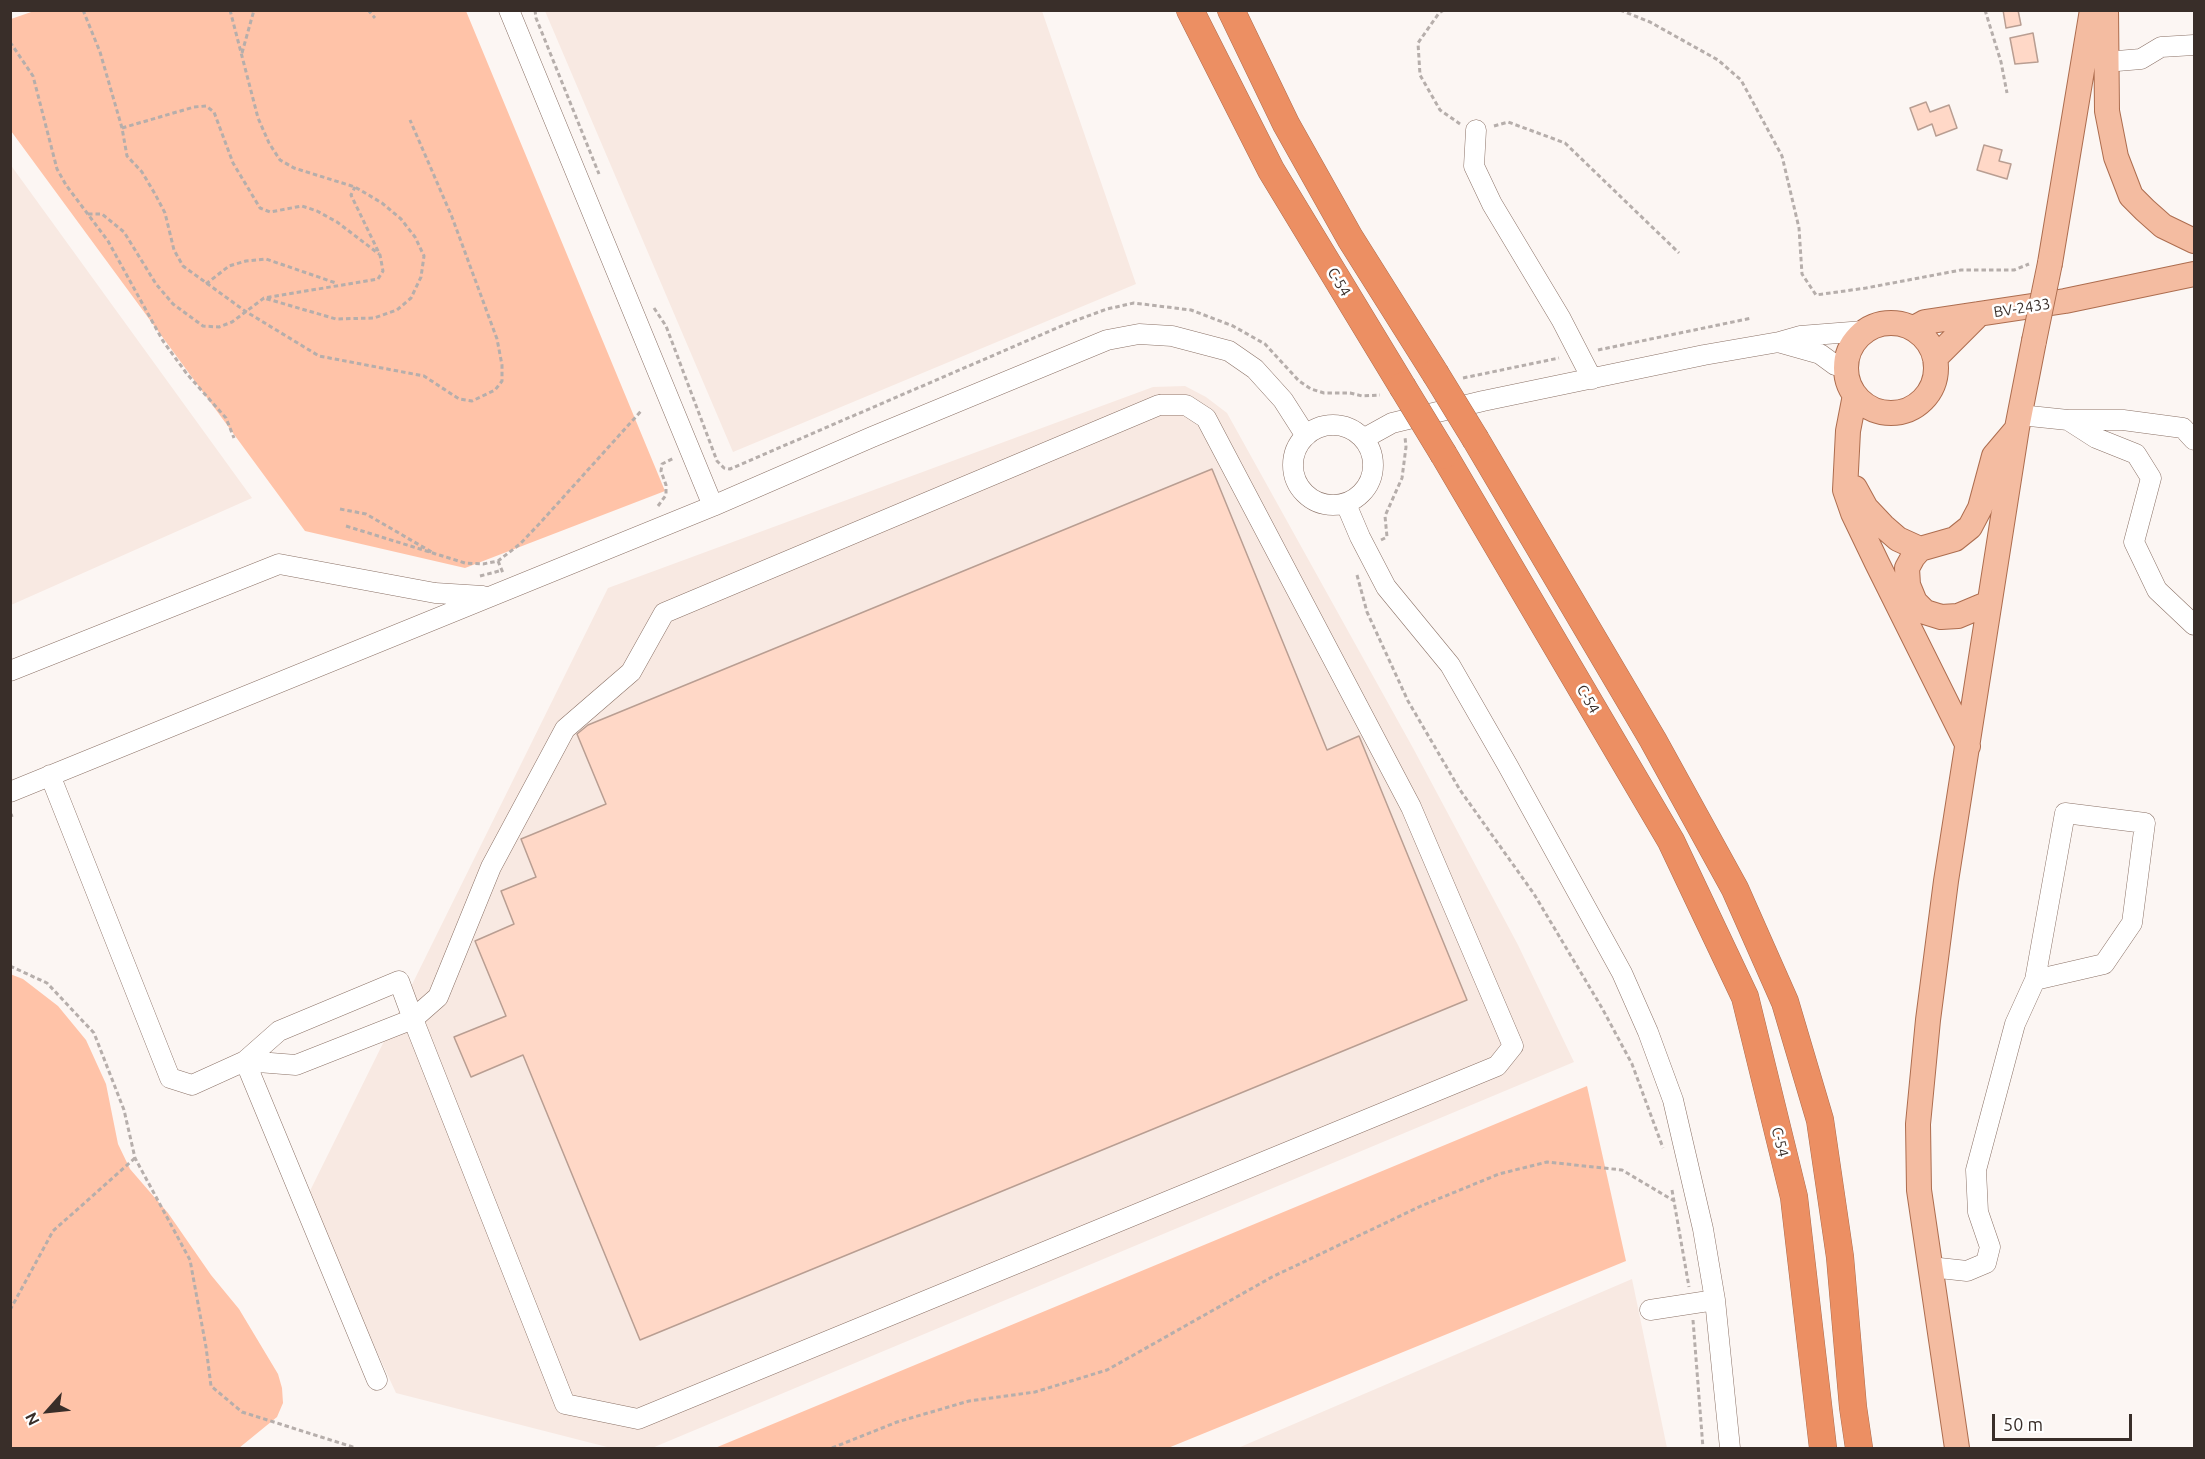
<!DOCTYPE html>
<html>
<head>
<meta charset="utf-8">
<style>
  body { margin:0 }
  #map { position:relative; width:2205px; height:1459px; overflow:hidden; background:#fcf6f3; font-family:Ubuntu,sans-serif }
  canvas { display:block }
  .frame { position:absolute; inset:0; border:12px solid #392e29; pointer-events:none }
  .north { position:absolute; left:18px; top:1381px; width:60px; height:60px; -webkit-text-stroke:4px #fff; paint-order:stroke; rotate:243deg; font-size:16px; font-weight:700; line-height:24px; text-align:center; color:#392e29 }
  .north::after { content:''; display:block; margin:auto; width:21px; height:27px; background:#392e29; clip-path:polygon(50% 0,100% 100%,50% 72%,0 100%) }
  .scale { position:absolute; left:1992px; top:1414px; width:140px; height:27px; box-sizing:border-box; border:3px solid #392e29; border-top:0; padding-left:8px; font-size:18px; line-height:21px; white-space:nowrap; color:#392e29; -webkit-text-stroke:4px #fff; paint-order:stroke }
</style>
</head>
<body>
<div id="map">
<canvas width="2205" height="1459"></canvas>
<div class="frame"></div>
<div class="north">N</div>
<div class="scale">50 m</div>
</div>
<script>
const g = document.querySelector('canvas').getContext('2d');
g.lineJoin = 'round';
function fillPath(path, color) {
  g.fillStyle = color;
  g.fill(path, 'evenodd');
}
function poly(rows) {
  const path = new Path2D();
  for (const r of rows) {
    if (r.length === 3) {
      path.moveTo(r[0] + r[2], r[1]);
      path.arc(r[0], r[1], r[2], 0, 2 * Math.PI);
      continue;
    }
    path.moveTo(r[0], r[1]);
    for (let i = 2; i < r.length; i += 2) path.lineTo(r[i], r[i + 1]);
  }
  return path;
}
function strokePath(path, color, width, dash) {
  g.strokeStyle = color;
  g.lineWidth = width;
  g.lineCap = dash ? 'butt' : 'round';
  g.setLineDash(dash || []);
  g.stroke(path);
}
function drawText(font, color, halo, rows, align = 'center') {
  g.font = font + ' Ubuntu,sans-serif';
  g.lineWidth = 5;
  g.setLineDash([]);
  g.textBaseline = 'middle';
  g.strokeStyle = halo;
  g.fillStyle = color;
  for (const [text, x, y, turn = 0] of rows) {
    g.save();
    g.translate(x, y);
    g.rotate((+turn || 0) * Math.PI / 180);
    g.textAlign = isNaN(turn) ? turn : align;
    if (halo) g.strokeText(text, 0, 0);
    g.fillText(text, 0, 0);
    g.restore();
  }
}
fillPath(poly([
  [545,11,1042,11,1136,284,733,452],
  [10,164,252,498,11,605,10,605],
  [1185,386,1206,397,1227,413,1413,748,1518,945,1574,1062,652,1448,611,1448,396,1393,306,1199,608,588,1153,387],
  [1632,1279,1667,1448,1238,1448]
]), '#f8e9e2');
fillPath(poly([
  [34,11,466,11,665,491,465,568,305,531,11,131,11,19],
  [10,974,23,979,58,1006,86,1040,106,1084,118,1144,130,1169,168,1213,211,1275,239,1309,278,1374,282,1388,283,1403,277,1417,239,1448,11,1448],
  [1587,1086,1626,1261,1168,1448,715,1448]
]), '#ffc3a8');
const building = poly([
  [2003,10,2018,10,2021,25,2006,28,2003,10],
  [2033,33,2038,62,2015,64,2010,38,2033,33],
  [1926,102,1930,112,1949,105,1957,128,1936,136,1932,124,1918,130,1910,108,1926,102],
  [1984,145,2002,150,1999,161,2011,164,2007,179,1977,170,1984,145],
  [1212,469,1327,750,1359,736,1467,1000,640,1340,523,1055,471,1077,454,1037,506,1016,475,941,514,924,501,891,536,877,521,839,606,804,577,734,588,725,1212,469]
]);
fillPath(building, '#ffd8c7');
strokePath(building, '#b99e92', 1.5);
const minor = poly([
  [509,10,713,506],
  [2105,62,2141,59,2161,47,2194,45],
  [1476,130,1474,166,1492,204,1561,319,1592,379],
  [1781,343,1820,354,1835,365,1845,367],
  [1159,405,1186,405,1206,418,1411,807,1513,1046,1497,1066,638,1419,565,1404,413,1019,438,997,491,867,565,729,631,672,664,613,1159,405],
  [2020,415,2068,420,2123,420,2183,428,2194,440],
  [2068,420,2096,438,2136,454,2151,478,2134,542,2157,590,2194,625],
  [1333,465,40],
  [1363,439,1392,423,1483,401,1704,355,1779,342,1800,336,1864,331],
  [1346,504,1360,537,1386,587,1450,665,1508,766,1622,973,1648,1032,1673,1100,1703,1229,1715,1300,1730,1448],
  [10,671,279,564,435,593,483,596],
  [50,775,170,1078,192,1085,245,1061,279,1031,399,981,413,1019,296,1065,245,1061],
  [10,792,713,506,872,437,1107,340,1139,334,1172,336,1229,351,1255,369,1283,400,1306,436],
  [245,1061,377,1380],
  [1930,1267,1967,1271,1986,1263,1990,1247,1978,1212,1976,1170,2015,1024,2035,980,2104,964,2132,923,2145,823,2065,813,2035,980],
  [1650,1310,1715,1300]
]);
const major = poly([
  [2106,10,2107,111,2116,157,2131,196,2145,210,2163,226,2194,241],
  [2050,263,2092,10],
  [1891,368,45],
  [1914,328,1925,322,2065,301,2194,274],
  [1935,358,1979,314],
  [1855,395,1848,431,1845,490,1853,513,1877,563,1968,746],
  [1855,488,1866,508,1883,526,1898,539,1920,549,1955,539,1970,527,1980,508,1994,456,2016,430],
  [1920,549,1913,557,1907,568,1908,585,1915,602,1925,612,1941,617,1958,616,1989,603],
  [1957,1448,1919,1190,1918,1124,1928,1020,1946,881,2017,428,2034,341]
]);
const highway = poly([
  [1190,10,1271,170,1402,386],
  [1231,10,1286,124,1350,238,1435,373],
  [1476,440,1653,740,1735,889,1785,1002,1820,1120,1840,1257,1853,1407,1859,1448],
  [1444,455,1671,841,1745,997,1794,1197,1823,1448]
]);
strokePath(minor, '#8b7267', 21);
strokePath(major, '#ad6d4f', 26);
strokePath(highway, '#ad6d4f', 28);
strokePath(poly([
  [83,10,100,52,122,128,127,156,142,172,155,194,165,213,174,250,183,266,245,311,319,356,424,376,459,399,472,401,495,390,502,381,502,365,497,339,452,217,410,120],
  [230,10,258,118,269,143,280,160,294,168,355,187,382,203,401,219,415,237,424,256,421,277,411,298,397,310,374,318,336,319,264,298],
  [368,10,375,18],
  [535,10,536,18,599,174],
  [1444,10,1439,13,1418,43,1420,75,1440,110,1460,124],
  [1620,10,1650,22,1718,60,1741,80,1782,156,1799,228,1802,274,1816,295,1866,288,1961,270,2014,270,2029,264],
  [1985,10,2001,62,2007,93],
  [10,42,33,76,57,169,66,185,108,241,163,341,187,374,226,418,234,438],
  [242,53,254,10],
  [1494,126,1508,122,1565,143,1679,253],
  [122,128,194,107,206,106,214,112,233,163,260,208,270,212,302,206,317,211,337,222,379,254],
  [88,214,102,214,124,232,156,284,173,304,203,326,219,327,232,322,264,298,378,279,383,271,380,255,351,195,355,187],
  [206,284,229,266,246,261,266,259,336,283],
  [654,308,666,326,717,461,724,468,730,469,1066,324,1107,309,1134,303,1191,310,1233,326,1265,344,1299,381,1311,389,1324,393,1350,393,1362,396,1380,395],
  [1598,350,1752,318],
  [1463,378,1559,358],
  [658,506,666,495,666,485,661,471,662,464,674,458],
  [340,509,366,514,435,554],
  [346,526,465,563,483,564,498,561,520,544,540,523,642,410],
  [1381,540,1387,537,1385,516,1402,478,1406,447,1405,437],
  [498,561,503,573],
  [1357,575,1367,612,1408,701,1460,790,1534,894,1602,1008,1632,1064,1663,1148],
  [480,576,499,571],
  [10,816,13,815],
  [10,966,47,983,94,1033,124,1110,135,1158,190,1260,206,1347,211,1386,242,1412,356,1448],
  [1672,1190,1689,1287],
  [10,1310,53,1231,135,1158],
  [1693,1320,1703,1448],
  [832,1448,897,1422,969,1401,1035,1392,1107,1370,1272,1277,1421,1206,1499,1174,1547,1162,1622,1170,1676,1202]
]), '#b6aeab', 3, [4.5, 3]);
strokePath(minor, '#fff', 20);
strokePath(major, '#f4bca1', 24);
strokePath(highway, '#ec8f63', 27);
const majorBridge = poly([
  [2034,341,2050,263]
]);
const highwayBridge = poly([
  [1435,373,1476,440],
  [1402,386,1444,455]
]);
strokePath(majorBridge, '#ad6d4f', 26, []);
strokePath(highwayBridge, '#ad6d4f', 28, []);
strokePath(majorBridge, '#f4bca1', 24);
strokePath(highwayBridge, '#ec8f63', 27);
drawText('15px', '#392e29', '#fff', [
  ["C-54",1339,282,59],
  ["BV-2433",2022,308,-9],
  ["C-54",1588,699,60],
  ["C-54",1780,1142,76]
]);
</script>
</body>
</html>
